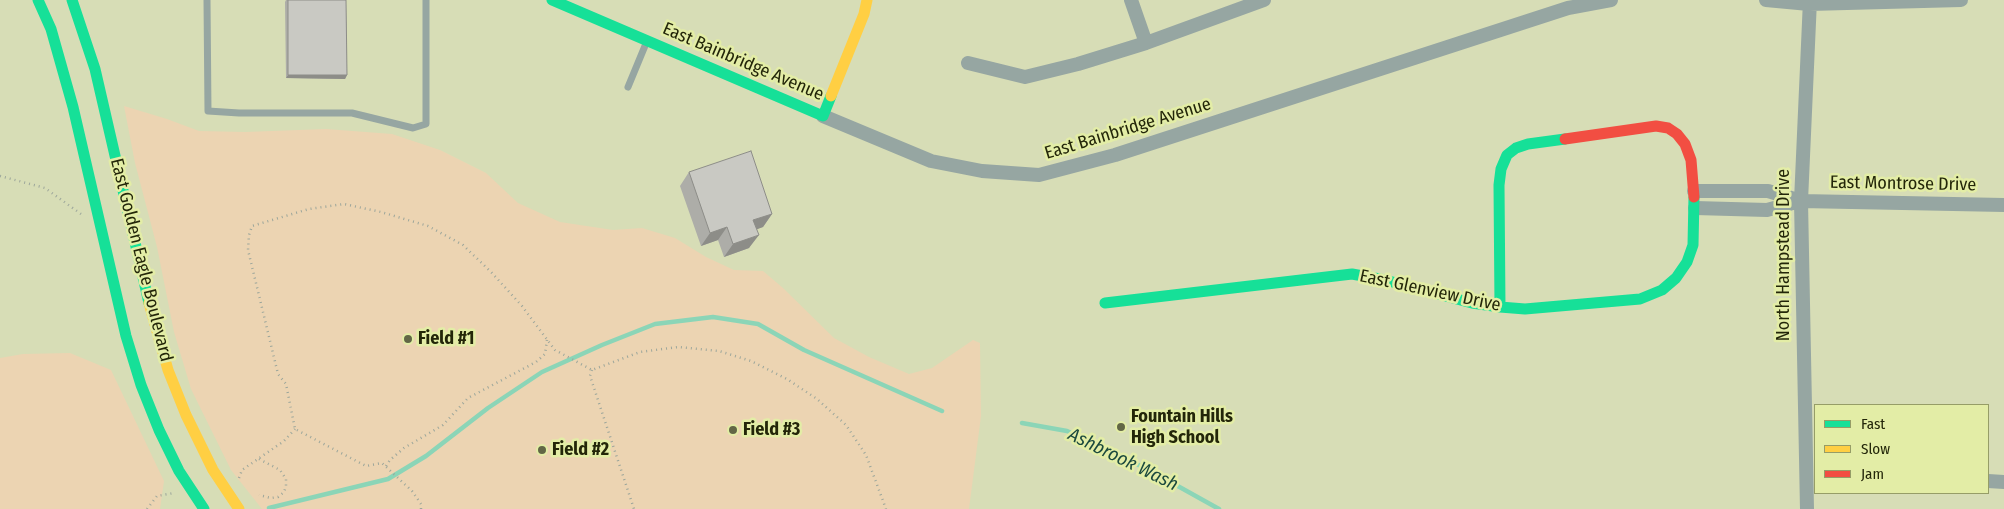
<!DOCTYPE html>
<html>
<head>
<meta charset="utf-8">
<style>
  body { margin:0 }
  #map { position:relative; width:2004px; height:509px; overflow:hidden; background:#d7ddb6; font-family:"Fira Sans Condensed",sans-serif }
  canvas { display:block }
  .legend { position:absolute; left:1814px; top:404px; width:175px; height:90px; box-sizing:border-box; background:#e3eda6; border:1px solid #969d67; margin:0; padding:6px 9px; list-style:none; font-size:15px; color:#232609 }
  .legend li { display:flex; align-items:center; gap:10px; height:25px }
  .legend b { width:25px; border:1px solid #969d67 }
</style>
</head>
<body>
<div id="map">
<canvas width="2004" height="509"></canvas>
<ul class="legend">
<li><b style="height:6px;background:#16e098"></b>Fast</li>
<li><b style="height:6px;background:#ffcf43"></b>Slow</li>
<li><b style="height:6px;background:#f24e42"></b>Jam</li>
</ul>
</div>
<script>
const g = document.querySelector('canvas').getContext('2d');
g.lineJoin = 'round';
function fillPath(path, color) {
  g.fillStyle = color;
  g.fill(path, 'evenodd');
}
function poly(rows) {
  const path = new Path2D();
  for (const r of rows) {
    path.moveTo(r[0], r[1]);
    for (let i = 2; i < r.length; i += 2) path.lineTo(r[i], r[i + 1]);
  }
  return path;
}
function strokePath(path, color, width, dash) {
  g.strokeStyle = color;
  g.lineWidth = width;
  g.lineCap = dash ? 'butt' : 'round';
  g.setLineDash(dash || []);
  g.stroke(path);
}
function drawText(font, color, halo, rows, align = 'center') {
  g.font = font + ' "Fira Sans Condensed",sans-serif';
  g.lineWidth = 5;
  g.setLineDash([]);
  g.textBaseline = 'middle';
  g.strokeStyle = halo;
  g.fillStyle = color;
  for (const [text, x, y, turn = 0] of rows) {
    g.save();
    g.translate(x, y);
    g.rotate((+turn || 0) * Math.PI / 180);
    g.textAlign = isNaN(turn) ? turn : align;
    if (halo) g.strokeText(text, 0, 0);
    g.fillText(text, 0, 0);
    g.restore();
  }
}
fillPath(poly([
  [124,106,167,119,199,131,245,132,326,129,392,134,440,150,486,173,518,203,560,222,613,230,642,228,675,238,706,257,734,270,763,271,783,288,834,338,869,357,909,374,932,368,973,340,980,343,981,416,969,509,262,509,231,470,191,389,174,332,157,247,135,163],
  [70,353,111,370,164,481,160,509,0,509,0,358,23,354]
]), '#ecd4b2');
strokePath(poly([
  [1022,423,1067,431,1149,470,1219,509],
  [269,508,388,479,426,456,488,408,542,372,602,345,655,324,713,317,758,324,804,350,942,411]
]), '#8bd5b7', 4.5);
strokePath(poly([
  [0,176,45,188,81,214],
  [592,370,590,376,634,509],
  [259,459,280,470,286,479,286,486,284,492,278,497,271,498,259,495],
  [386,466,390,460,404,448,443,425,468,398,536,362,545,354,547,340],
  [239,478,242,470,284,441,295,429],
  [147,509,157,496,174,493],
  [421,509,421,504,412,491,382,463,366,466,295,429,286,384,278,374,248,250,249,235,252,226,309,209,344,204,381,212,428,226,463,245,492,273,522,306,555,350,592,370,640,352,678,347,719,351,751,361,787,379,817,399,846,425,866,455,886,509]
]), '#9ca69b', 2.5, [1, 4]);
strokePath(poly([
  [207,0,208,111,239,113,352,113,413,128,426,124,426,0],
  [628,87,647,41]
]), '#96a6a2', 7);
strokePath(poly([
  [1131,0,1146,43],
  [1766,0,1809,4,1961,0],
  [968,63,1025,77,1078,64,1146,43,1264,0],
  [823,116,931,161,982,171,1039,175,1115,155,1568,8,1611,0],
  [1694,191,1768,191,1801,201,2004,205],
  [1695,208,1767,210,1800,201],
  [1988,481,2004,482],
  [1807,509,1801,201,1810,0]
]), '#96a6a2', 14);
strokePath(poly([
  [38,0,51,29,73,107,126,336,141,385,159,430,179,471,204,509],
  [72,0,95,69,149,303],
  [552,0,823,116,831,96],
  [1105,303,1352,274,1385,280,1472,303,1500,307,1525,309,1640,299,1662,290,1676,278,1687,262,1693,245,1694,197],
  [1500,307,1499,185,1501,169,1507,155,1516,148,1528,144,1565,139]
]), '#16e098', 11);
strokePath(poly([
  [831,96,864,14,867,0],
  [149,303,168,370,186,415,213,470,239,509]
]), '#ffcf43', 11);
strokePath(poly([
  [1565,139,1656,126,1668,128,1677,134,1685,144,1691,160,1694,197]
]), '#f24e42', 11);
fillPath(poly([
  [286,0,346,0,347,75,345,79,286,78,285,2],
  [689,172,772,214,763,227,757,229,749,248,724,257,718,240,701,246,680,186]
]), '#adada8');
fillPath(poly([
  [288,75,347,75,345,79,286,78],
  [772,214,763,227,744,234,753,220],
  [727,227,718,240,701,246,710,233],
  [759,235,749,248,724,257,733,244]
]), '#8d8d88');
const building = poly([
  [288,0,346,0,347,75,288,75,288,0],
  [751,151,772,214,753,220,759,235,733,244,727,227,710,233,689,172,751,151]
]);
fillPath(building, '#c9c9c3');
strokePath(building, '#8d8d88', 1);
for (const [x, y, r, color] of [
  [408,339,5,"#626646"],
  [1121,427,5,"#626646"],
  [733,430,5,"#626646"],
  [542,450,5,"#626646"]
]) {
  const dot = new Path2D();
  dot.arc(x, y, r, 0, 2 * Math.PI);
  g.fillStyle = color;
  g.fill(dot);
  strokePath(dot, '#e3eda6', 2);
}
drawText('18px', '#232609', '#e3eda6', [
  ["East Bainbridge Avenue",743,62,23],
  ["East Bainbridge Avenue",1128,129,-17],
  ["East Montrose Drive",1903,184,1],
  ["North Hampstead Drive",1784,255,-90],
  ["East Golden Eagle Boulevard",141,260,76],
  ["East Glenview Drive",1430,291,12]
]);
drawText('bold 18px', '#232609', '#e3eda6', [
  ["Field #1",418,339],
  ["Fountain Hills",1131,417],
  ["High School",1131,438],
  ["Field #3",743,430],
  ["Field #2",552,450]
], 'left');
drawText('italic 19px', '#1b493d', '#e3eda6', [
  ["Ashbrook Wash",1123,460,26]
]);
</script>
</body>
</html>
